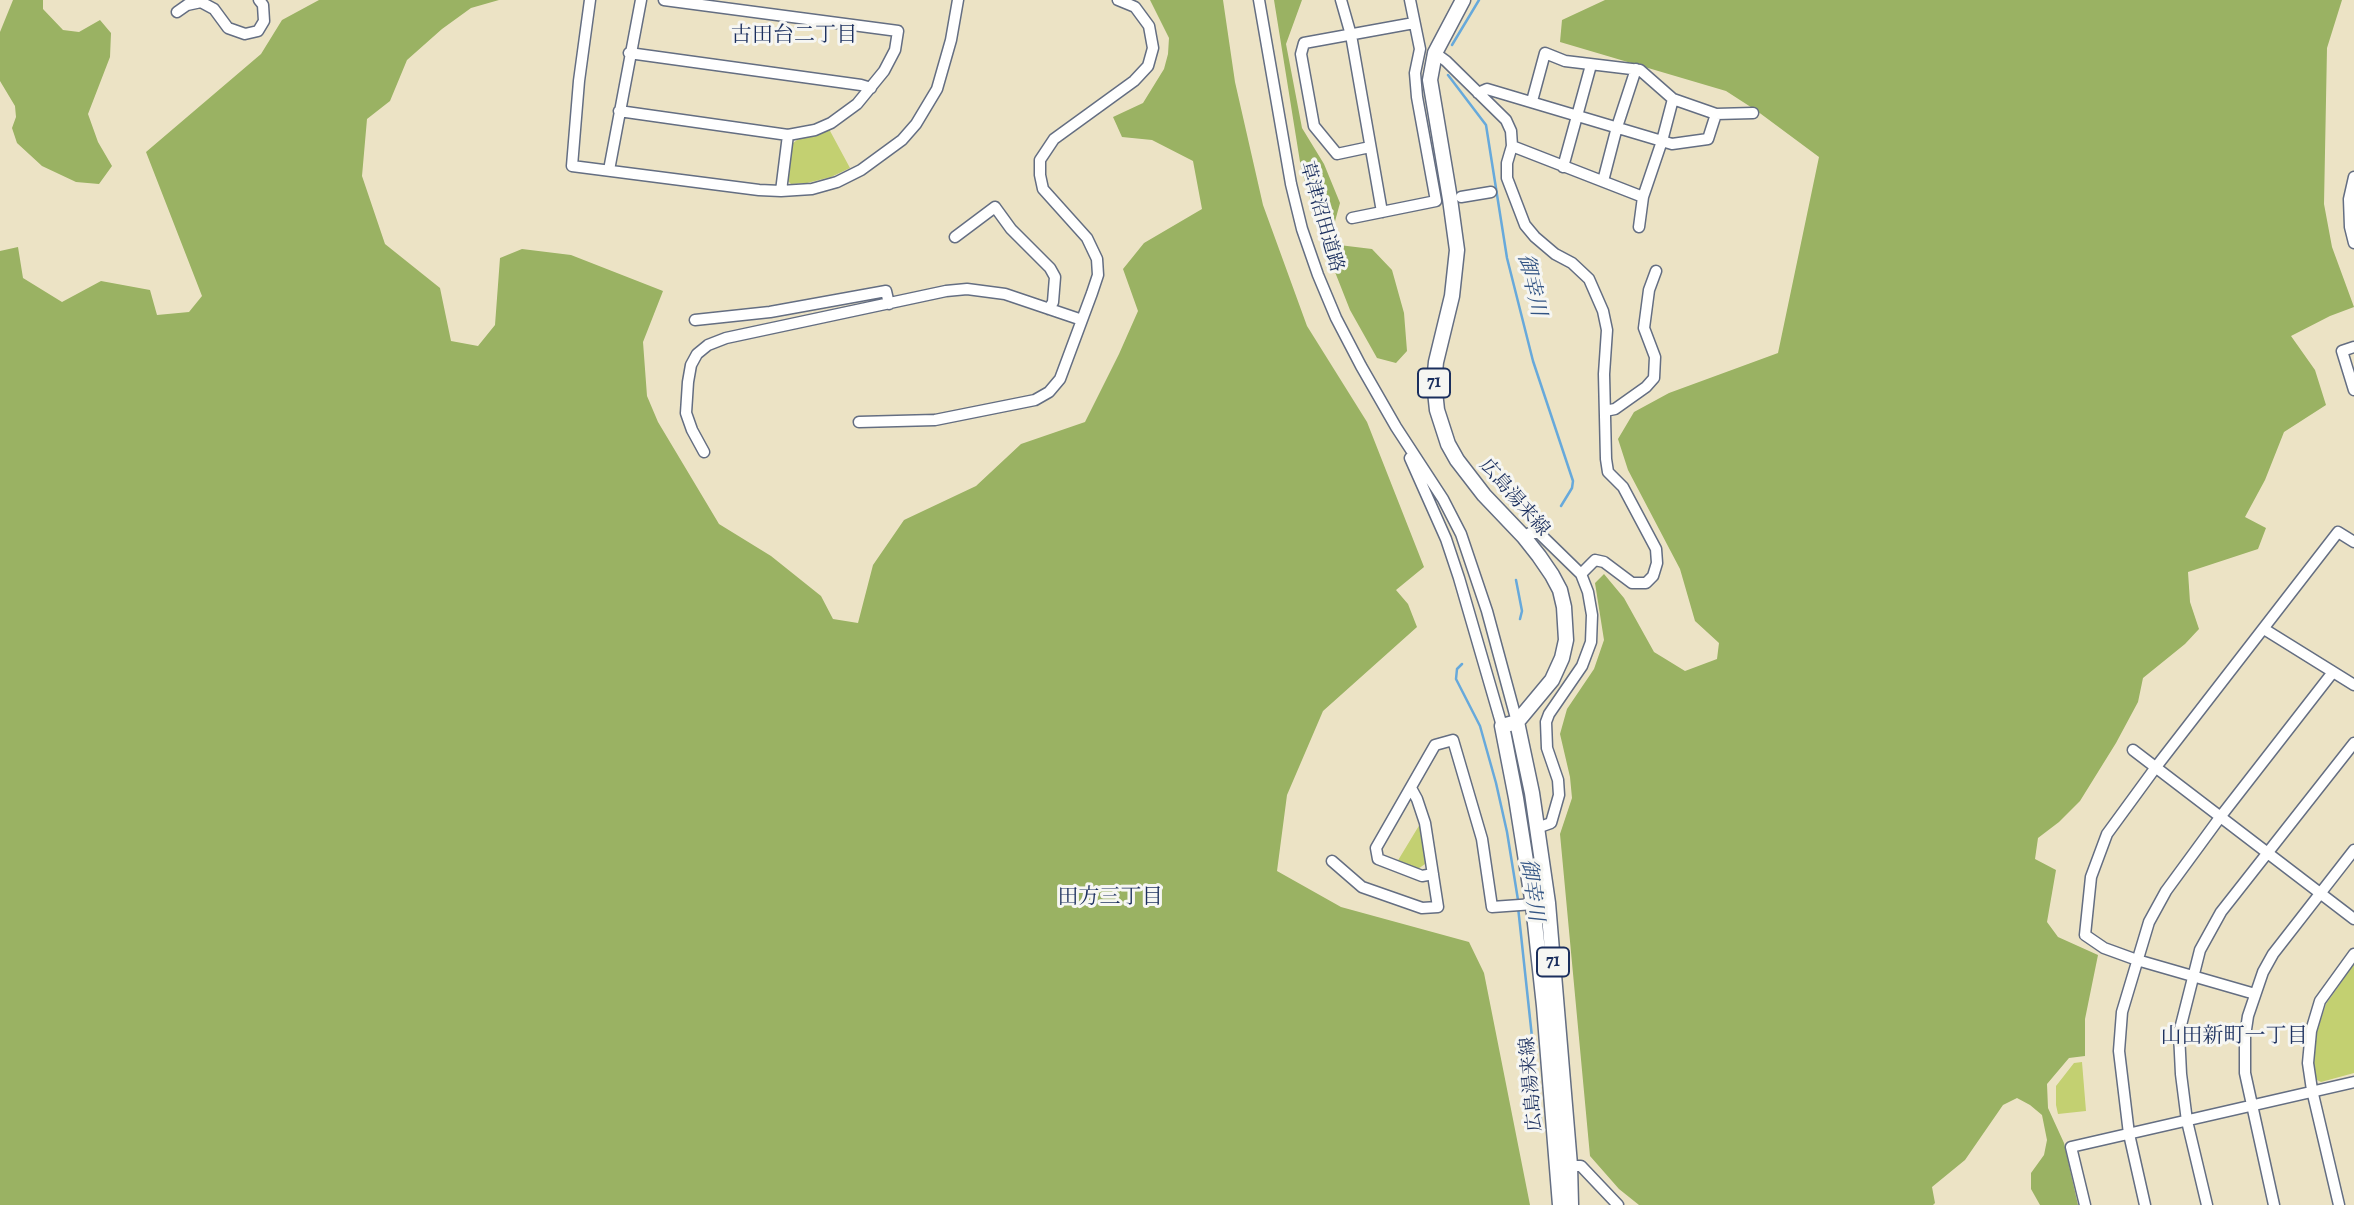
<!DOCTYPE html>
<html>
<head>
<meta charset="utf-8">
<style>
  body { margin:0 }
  canvas { display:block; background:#ece3c5 }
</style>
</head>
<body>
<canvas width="2354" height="1205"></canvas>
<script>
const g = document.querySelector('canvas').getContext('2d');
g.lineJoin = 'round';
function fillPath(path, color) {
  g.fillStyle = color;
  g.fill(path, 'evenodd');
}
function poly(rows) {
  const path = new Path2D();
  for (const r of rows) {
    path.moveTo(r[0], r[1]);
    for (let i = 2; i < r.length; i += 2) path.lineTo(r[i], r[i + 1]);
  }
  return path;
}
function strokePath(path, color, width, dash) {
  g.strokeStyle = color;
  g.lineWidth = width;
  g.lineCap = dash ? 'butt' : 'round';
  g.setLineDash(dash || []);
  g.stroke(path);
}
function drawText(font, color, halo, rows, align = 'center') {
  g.font = font + ' Alegreya,"Noto Serif JP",serif';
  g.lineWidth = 6;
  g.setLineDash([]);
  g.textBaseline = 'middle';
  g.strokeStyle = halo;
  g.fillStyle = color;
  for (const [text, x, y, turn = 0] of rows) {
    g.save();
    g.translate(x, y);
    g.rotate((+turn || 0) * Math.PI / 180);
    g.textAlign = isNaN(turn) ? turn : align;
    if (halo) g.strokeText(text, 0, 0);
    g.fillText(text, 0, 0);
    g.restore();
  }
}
fillPath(poly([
  [829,129,850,168,831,177,807,183,791,184,787,180,792,144,797,140],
  [1420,824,1425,864,1418,869,1397,862],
  [2354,964,2354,1073,2321,1082,2315,1079,2314,1062,2317,1031,2326,1004],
  [2082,1062,2086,1111,2058,1114,2056,1105,2056,1086,2074,1063]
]), '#c3d071');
fillPath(poly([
  [13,0,43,0,43,9,63,30,79,32,100,20,111,33,110,57,88,114,98,142,112,166,99,184,76,182,42,166,17,143,12,128,16,117,15,106,0,81,0,32],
  [319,0,499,0,471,8,442,29,407,60,390,101,367,119,362,176,385,244,440,288,451,341,478,346,495,325,500,258,522,249,571,255,663,291,643,342,647,396,658,422,719,524,771,556,821,596,833,619,858,623,873,565,904,520,976,486,1021,444,1085,422,1119,354,1138,311,1123,269,1144,243,1202,209,1193,161,1152,140,1122,137,1113,117,1143,103,1164,69,1168,54,1169,38,1150,0,1223,0,1235,82,1263,205,1307,326,1367,422,1424,567,1396,590,1408,604,1417,627,1323,711,1287,795,1277,871,1341,907,1469,942,1484,973,1530,1205,0,1205,0,251,18,247,23,278,62,302,101,281,150,290,157,315,189,312,202,296,146,152,261,54,282,20],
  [1274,0,1302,0,1286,44,1302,128,1324,164,1340,203,1334,225,1339,245,1372,249,1392,270,1404,313,1407,351,1396,363,1377,358,1350,310,1320,234,1301,168],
  [1605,0,2342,0,2327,48,2324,204,2332,247,2354,307,2330,316,2291,336,2315,370,2326,405,2284,432,2265,480,2245,517,2266,528,2258,549,2188,572,2190,602,2199,629,2185,644,2143,678,2138,702,2116,743,2080,801,2059,822,2038,838,2035,859,2056,870,2047,922,2058,937,2098,955,2085,1019,2085,1056,2069,1058,2047,1084,2048,1108,2064,1143,2078,1205,2040,1205,2031,1189,2031,1173,2044,1155,2047,1140,2042,1115,2030,1105,2017,1098,2003,1105,1965,1160,1932,1187,1935,1203,1933,1205,1639,1205,1619,1189,1590,1156,1560,834,1572,798,1570,777,1560,734,1567,709,1594,669,1604,640,1595,583,1604,574,1624,598,1654,652,1685,671,1717,659,1719,643,1695,621,1680,569,1628,470,1618,439,1634,412,1669,393,1778,353,1819,157,1757,111,1726,91,1560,42,1562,20]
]), '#9ab263');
strokePath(poly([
  [1452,45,1479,0],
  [1448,75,1486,125,1507,258,1533,361,1573,481,1572,488,1561,506],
  [1516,580,1522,611,1520,619],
  [1462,664,1457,669,1456,679,1480,726,1496,783,1507,832,1518,900],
  [1518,907,1542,1130]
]), '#67a9db', 2.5);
const minor = poly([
  [590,0,579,81,572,166,759,190,781,191,812,189,837,182,861,170,902,140,916,124,937,89,951,40,958,0],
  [1259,0,1291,184,1302,229,1318,275,1336,318,1361,366,1396,427,1443,499,1461,534,1487,611,1517,722],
  [1341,0,1351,35,1382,212],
  [177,12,187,5,201,2,214,9,228,28,245,34,258,31,264,21,263,5,259,0],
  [629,53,861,85,871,88],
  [1435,53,1446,61,1506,120,1511,131,1512,146,1507,163,1507,178,1525,225,1535,237,1555,254,1572,263,1589,279,1603,311,1607,330,1604,374,1606,459,1608,472,1623,487,1656,549,1657,563,1653,576,1646,583,1632,583,1604,562,1595,560,1581,574],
  [1478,93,1487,89,1672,144,1708,139,1716,114],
  [1532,101,1545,53,1565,61,1640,70,1673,99,1716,114,1753,113],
  [619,111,788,135,815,130,831,123,857,104,884,71,895,50,898,31,664,0],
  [1512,146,1643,197],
  [1370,147,1337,154,1314,126,1301,54,1304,43,1414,23],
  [1563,167,1591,65],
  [609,170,641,0],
  [2354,177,2349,199,2350,227,2354,243],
  [1603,181,1617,127,1636,69],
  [781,191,788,135],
  [1461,197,1491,192],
  [1352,218,1436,201,1417,97,1415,73,1420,49,1410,0],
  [1639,227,1643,197,1662,141,1673,99],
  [955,237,995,207,1011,229,1050,268,1055,277,1053,302,1049,309],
  [695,320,770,312,886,291,889,304],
  [2354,347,2342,351,2354,390],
  [1605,411,1615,409,1646,387,1654,378,1655,357,1644,328,1649,290,1656,271],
  [859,422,935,420,1035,400,1049,392,1060,379,1092,293,1098,275,1097,259,1087,238,1043,189,1040,175,1040,160,1054,139,1134,81,1148,66,1153,48,1149,26,1135,7,1118,0],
  [704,452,692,430,686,413,688,382,691,365,697,354,708,345,726,338,946,291,967,289,1005,294,1082,320],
  [1410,458,1446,539,1459,578,1502,726],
  [1524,537,1530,533,1539,533,1581,574,1588,592,1592,615,1591,642,1582,666,1549,714,1546,722,1547,748,1558,780,1559,795,1551,823,1537,828],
  [2264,629,2354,685],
  [2133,750,2354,919],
  [1332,861,1362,887,1422,908,1438,907,1425,823,1417,799,1411,788],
  [1433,874,1422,876,1378,859,1376,848,1435,745,1453,740,1482,839,1492,907,1548,903],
  [2255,994,2137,960,2104,948,2085,935,2091,877,2107,834,2156,767,2338,532,2354,542],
  [1564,1166,1581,1166,1618,1205],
  [2085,1205,2071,1147,2354,1082],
  [2145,1205,2129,1134,2119,1051,2122,1012,2149,922,2166,891,2221,816,2333,672],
  [2207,1205,2187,1121,2181,1074,2179,1033,2200,950,2221,912,2354,743],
  [2274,1205,2245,1073,2245,1036,2248,1016,2263,972,2273,954,2354,850],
  [2339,1205,2312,1090,2308,1063,2311,1031,2320,1001,2354,954]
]);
const major = poly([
  [1463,0,1435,53,1430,80,1450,199,1457,250,1452,296,1436,362,1434,382,1437,410,1448,444,1457,460,1484,495,1524,537,1539,556,1552,575,1560,590,1564,607,1566,640,1562,658,1552,680,1517,722,1502,726,1516,798,1533,905,1544,1006,1560,1205],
  [1517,722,1532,793,1548,903,1570,1165,1571,1205]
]);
strokePath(minor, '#646e82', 13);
strokePath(major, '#646e82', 17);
strokePath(minor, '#fff', 10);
strokePath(major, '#fff', 14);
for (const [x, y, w] of [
  [1434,383,32],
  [1553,962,32]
]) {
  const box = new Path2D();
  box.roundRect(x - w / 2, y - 14.5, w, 29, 5);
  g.fillStyle = '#f6f6f2';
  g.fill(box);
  strokePath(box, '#1b2f5e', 2);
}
drawText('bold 18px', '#1b2f5e', null, [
  ["71",1434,383],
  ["71",1553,962]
]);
drawText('19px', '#1b2f5e', '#f6f6f2', [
  ["草津沼田道路",1321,217,74],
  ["広島湯来線",1514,498,49],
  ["広島湯来線",1532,1084,-95]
]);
drawText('21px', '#1b2f5e', '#f6f6f2', [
  ["古田台二丁目",794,36],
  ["田方三丁目",1110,898],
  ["山田新町一丁目",2234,1037]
]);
drawText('italic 21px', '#325484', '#f6f6f2', [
  ["御幸川",1531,285,77],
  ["御幸川",1531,890,82]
]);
</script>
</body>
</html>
